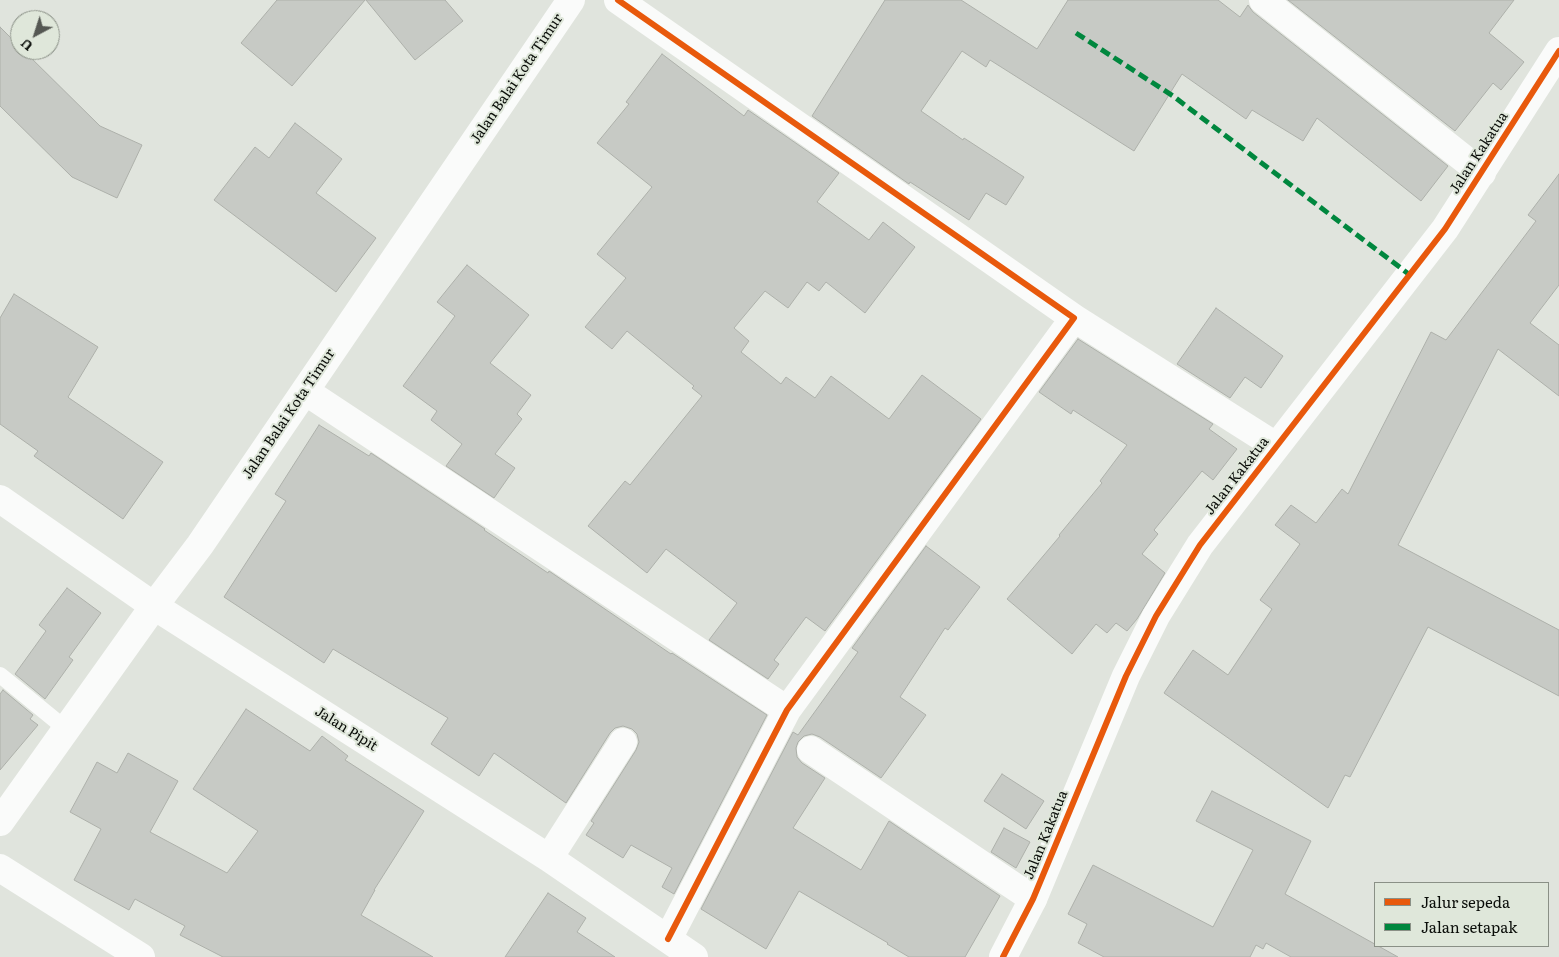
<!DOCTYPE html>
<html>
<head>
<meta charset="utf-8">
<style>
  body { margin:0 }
  #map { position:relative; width:1559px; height:957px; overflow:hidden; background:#e0e4dd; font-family:Literata,serif }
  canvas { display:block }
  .legend { position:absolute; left:1374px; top:882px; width:175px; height:65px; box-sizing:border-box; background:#dfe7da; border:1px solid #8a9086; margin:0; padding:6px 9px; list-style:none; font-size:15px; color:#0a0d09 }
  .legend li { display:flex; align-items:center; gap:10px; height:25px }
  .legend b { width:25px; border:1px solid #8a9086 }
  .north { position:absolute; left:10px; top:10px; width:50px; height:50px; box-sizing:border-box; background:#dfe7da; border:1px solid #8a9086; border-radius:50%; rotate:220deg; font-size:14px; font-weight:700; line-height:20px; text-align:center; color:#0a0d09 }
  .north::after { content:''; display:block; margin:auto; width:18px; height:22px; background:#555853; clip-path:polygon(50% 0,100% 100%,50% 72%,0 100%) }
</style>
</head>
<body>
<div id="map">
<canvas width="1559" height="957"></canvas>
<ul class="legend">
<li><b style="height:6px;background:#e8590c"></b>Jalur sepeda</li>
<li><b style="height:6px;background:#00873e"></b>Jalan setapak</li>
</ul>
<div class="north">U</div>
</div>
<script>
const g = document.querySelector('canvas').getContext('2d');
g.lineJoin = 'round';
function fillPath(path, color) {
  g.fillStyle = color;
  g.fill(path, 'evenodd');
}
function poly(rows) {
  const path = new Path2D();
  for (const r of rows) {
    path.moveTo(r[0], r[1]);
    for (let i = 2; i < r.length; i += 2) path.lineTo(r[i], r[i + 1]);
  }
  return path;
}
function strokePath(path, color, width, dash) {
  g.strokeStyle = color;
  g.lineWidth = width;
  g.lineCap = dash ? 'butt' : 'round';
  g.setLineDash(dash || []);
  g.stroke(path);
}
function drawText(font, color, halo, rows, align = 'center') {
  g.font = font + ' Literata,serif';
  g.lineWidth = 4;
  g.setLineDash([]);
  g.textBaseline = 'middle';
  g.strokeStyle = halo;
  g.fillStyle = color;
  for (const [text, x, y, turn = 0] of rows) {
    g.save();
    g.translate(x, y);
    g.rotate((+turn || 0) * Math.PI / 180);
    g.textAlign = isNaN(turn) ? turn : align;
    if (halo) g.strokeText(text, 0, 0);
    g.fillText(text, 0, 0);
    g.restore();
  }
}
const building = poly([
  [277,0,365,0,292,86,241,43,277,0],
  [366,0,445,0,463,21,415,60,366,0],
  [885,0,961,0,1037,49,1068,0,1218,0,1240,17,1248,5,1253,12,1448,166,1421,201,1317,118,1303,141,1252,110,1246,119,1182,74,1134,151,990,60,986,67,962,51,921,111,963,140,964,138,1024,177,1006,205,986,193,969,220,910,182,909,184,812,116,885,0],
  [1288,0,1514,0,1489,33,1524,62,1501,90,1493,83,1455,131,1288,0],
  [0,27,20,47,20,50,23,50,100,126,142,145,117,198,72,177,0,106,0,27],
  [662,54,744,116,748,110,839,173,817,202,869,240,883,222,915,247,865,313,826,282,819,291,807,282,788,308,765,291,734,328,749,341,741,352,781,384,786,377,815,398,831,376,889,419,922,375,981,419,825,631,806,617,774,660,779,664,768,679,709,640,737,603,666,549,647,573,588,526,625,481,630,485,702,396,692,388,694,386,627,331,612,349,585,327,626,278,597,254,652,187,597,143,629,104,626,102,662,54],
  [295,123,342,159,316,193,376,238,336,292,214,200,255,147,269,158,295,123],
  [1559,174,1559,285,1530,323,1559,345,1559,396,1498,349,1398,545,1559,630,1559,696,1428,627,1350,777,1345,775,1328,808,1164,693,1193,650,1228,675,1272,609,1260,600,1300,544,1275,525,1291,505,1316,523,1342,489,1348,494,1431,332,1446,340,1536,221,1528,215,1559,174],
  [467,265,529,315,490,363,531,395,517,414,522,419,495,454,515,468,494,498,446,466,462,444,431,420,437,411,403,386,455,316,437,302,467,265],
  [14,294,98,347,68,397,69,398,163,462,123,519,34,456,38,451,0,424,0,318,14,294],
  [1216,308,1283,356,1261,388,1245,377,1230,398,1177,364,1216,308],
  [1078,339,1213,424,1209,429,1237,449,1213,480,1202,471,1154,530,1158,534,1142,554,1165,573,1137,619,1127,631,1116,623,1107,633,1096,624,1072,654,1007,599,1060,536,1059,535,1102,483,1100,481,1127,445,1073,410,1071,414,1039,392,1078,339],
  [319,425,369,456,371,453,485,529,484,530,548,573,549,571,671,654,672,653,767,715,674,894,662,887,672,868,631,845,623,858,586,835,594,823,591,821,636,750,639,742,637,734,632,729,623,726,615,728,610,733,566,803,494,753,479,776,431,744,448,718,333,649,324,663,224,597,286,501,275,494,319,425],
  [926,546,980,587,948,630,945,628,900,697,926,715,881,778,820,737,812,734,804,736,798,742,796,748,797,757,802,763,825,778,793,828,861,870,889,821,1000,896,965,957,909,957,887,944,888,943,799,891,766,949,701,909,793,732,798,735,858,652,852,648,926,546],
  [67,588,101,613,69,657,73,660,45,699,15,674,46,631,39,625,67,588],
  [3,690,33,715,30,719,38,725,0,770,0,694,3,690],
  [246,709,310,751,322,736,348,756,345,760,424,811,374,890,375,890,361,915,433,957,223,957,180,935,185,926,135,899,129,910,74,880,101,829,70,812,97,762,117,773,128,753,178,781,150,832,227,873,258,831,193,789,246,709],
  [1002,774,1044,801,1026,829,984,801,1002,774],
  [1212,791,1311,841,1285,894,1398,957,1291,957,1266,943,1263,949,1256,945,1250,957,1104,957,1078,943,1087,924,1068,914,1093,865,1213,927,1253,850,1196,821,1212,791],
  [1004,828,1030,842,1016,868,991,852,1004,828],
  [548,893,586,918,577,932,615,957,505,957,548,893]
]);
fillPath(building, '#c7cac5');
strokePath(building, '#adb0aa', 1);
strokePath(poly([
  [0,675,66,729]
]), '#fafbfa', 16);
strokePath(poly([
  [618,0,1074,318,787,710,668,939],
  [1263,0,1482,173],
  [1074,318,1276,446],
  [305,391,787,710],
  [0,499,154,606,549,858,694,957],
  [811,750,1033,899],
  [0,822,154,606,200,545,571,0],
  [549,858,623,742],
  [0,868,141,957]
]), '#fafbfa', 28);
strokePath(poly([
  [1003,957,1033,899,1126,676,1156,616,1200,545,1445,229,1559,51]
]), '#fafbfa', 28);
strokePath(poly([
  [1076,33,1173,96,1410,275]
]), '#00873e', 5, [10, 5]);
strokePath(poly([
  [618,0,1074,318,787,710,668,939],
  [1003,957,1033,899,1126,676,1156,616,1200,545,1445,229,1559,51]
]), '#e8590c', 6);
drawText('14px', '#0a0d09', '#dfe7da', [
  ["Jalan Balai Kota Timur",517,79,-56],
  ["Jalan Kakatua",1479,153,-57],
  ["Jalan Balai Kota Timur",289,414,-56],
  ["Jalan Kakatua",1237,476,-52],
  ["Jalan Pipit",346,729,32],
  ["Jalan Kakatua",1046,835,-68]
]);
</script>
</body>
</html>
